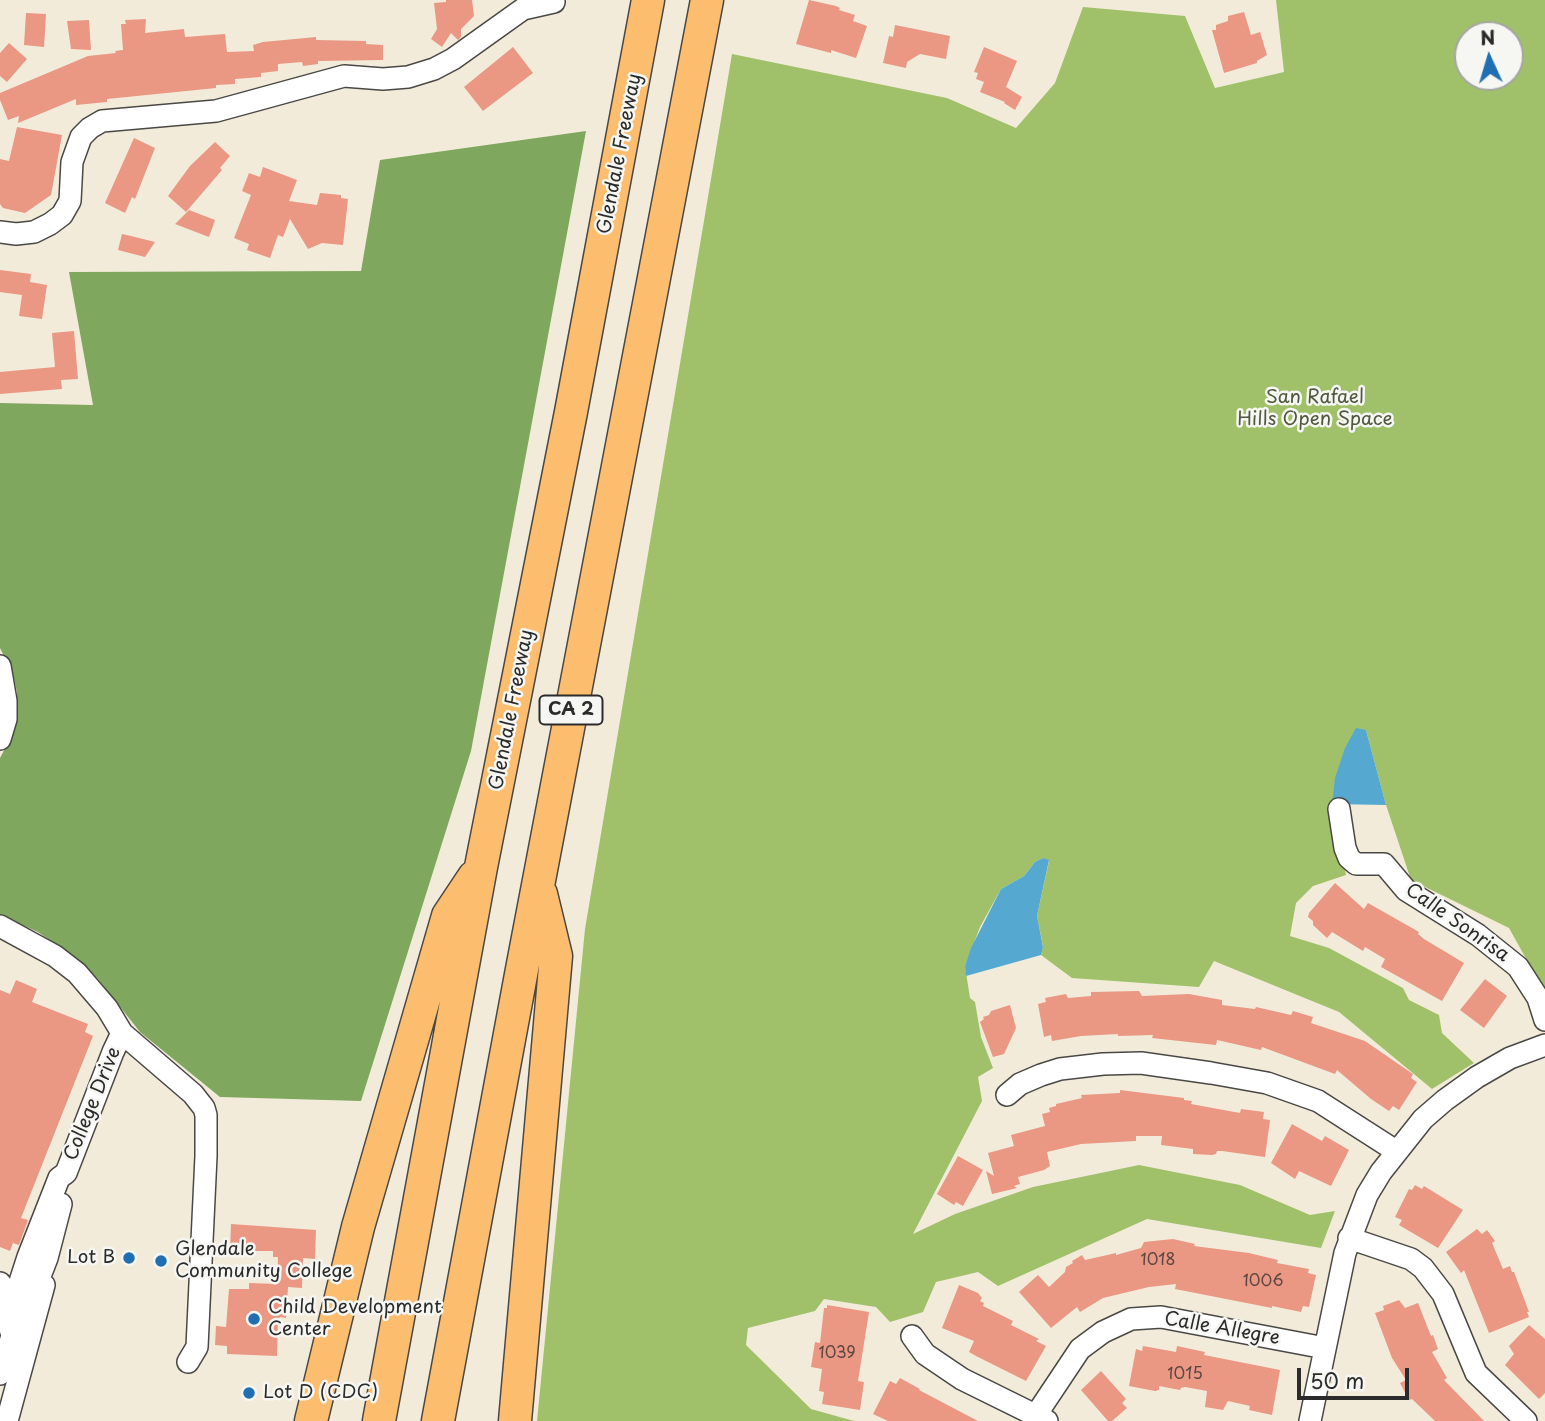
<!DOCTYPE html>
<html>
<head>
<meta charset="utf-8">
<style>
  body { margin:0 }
  #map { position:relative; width:1545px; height:1421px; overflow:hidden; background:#f3ebda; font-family:"Playpen Sans",sans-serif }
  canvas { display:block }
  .north { position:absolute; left:1454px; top:21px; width:70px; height:70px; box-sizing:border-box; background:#f6f6f2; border:2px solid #a5a5a2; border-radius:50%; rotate:356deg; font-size:19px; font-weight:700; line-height:28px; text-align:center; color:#2b2b2b }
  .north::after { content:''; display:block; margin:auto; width:24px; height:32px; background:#1f6fb2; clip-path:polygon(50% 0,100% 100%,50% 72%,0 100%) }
  .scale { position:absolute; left:1297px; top:1368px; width:112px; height:32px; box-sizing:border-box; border:4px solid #2b2b2b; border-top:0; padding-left:9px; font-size:21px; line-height:24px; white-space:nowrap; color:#2b2b2b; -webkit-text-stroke:5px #f6f6f2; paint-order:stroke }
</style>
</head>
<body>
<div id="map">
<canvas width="1545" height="1421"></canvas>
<div class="north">N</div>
<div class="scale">50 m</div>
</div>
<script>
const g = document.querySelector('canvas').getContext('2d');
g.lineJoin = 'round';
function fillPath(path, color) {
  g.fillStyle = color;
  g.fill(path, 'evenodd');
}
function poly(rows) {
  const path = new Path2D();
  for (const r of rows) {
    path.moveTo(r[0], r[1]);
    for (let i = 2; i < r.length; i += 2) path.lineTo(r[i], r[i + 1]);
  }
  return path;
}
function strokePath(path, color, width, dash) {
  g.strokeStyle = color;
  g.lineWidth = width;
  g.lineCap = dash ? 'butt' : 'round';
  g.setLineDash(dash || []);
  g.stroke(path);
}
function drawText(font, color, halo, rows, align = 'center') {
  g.font = font + ' "Playpen Sans",sans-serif';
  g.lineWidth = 5;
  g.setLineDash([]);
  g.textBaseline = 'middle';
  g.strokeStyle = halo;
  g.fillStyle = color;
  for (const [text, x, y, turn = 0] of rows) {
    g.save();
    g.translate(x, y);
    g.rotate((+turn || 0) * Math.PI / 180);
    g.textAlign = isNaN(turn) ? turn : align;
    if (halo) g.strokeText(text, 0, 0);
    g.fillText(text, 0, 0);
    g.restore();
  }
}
fillPath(poly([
  [1276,0,1545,0,1545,993,1509,928,1411,880,1386,805,1366,730,1332,804,1346,875,1313,886,1296,903,1290,936,1329,948,1403,988,1409,1000,1439,1015,1442,1033,1474,1063,1432,1089,1339,1012,1214,961,1199,987,1072,978,1041,955,1043,946,1037,916,1049,861,1043,858,1035,862,1024,876,1001,889,980,927,965,966,970,998,975,1002,981,1037,993,1068,978,1077,982,1101,913,1234,955,1214,1033,1187,1139,1165,1240,1185,1310,1215,1335,1211,1321,1248,1147,1219,998,1286,978,1272,936,1282,923,1312,890,1322,876,1307,824,1299,815,1311,748,1328,746,1345,811,1409,854,1421,537,1421,585,929,732,54,947,98,1016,128,1055,83,1083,7,1185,16,1215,88,1284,72],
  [1468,35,1510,35,1510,77,1468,77]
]), '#a0c16a');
fillPath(poly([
  [586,131,471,751,361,1101,220,1097,140,1032,98,979,75,957,38,932,0,915,0,758,12,735,17,692,13,674,0,648,0,403,93,405,69,272,361,271,380,160]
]), '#80a75e');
fillPath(poly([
  [1356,728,1366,730,1386,805,1332,804,1335,778,1345,748],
  [1043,858,1049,860,1037,916,1043,947,1041,955,966,976,965,966,971,948,1001,889,1024,876,1035,862]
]), '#55a9d1');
fillPath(poly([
  [446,0,472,0,474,16,461,29,461,37,458,40,451,33,442,47,431,39,437,29,434,3,446,2],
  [809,0,836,6,840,8,839,10,855,15,853,21,867,26,856,58,831,50,831,53,796,44],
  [1244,12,1251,35,1260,32,1267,55,1257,61,1257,63,1224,73,1212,30,1216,30,1216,25,1228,21,1228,16],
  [26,13,46,14,44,47,24,45],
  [146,19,145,33,184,29,185,37,225,34,227,52,254,51,253,45,263,42,316,37,316,40,366,41,366,44,383,45,383,60,318,61,318,64,303,66,302,62,278,64,278,71,261,73,261,77,235,79,235,84,216,85,216,88,107,99,107,102,76,105,76,99,18,123,19,116,8,120,0,100,0,93,88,56,116,53,115,51,123,50,121,24,126,24,125,20],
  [89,20,91,50,71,49,67,21],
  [895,25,950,36,946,59,920,54,907,62,906,68,883,63,889,36,893,37],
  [9,43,27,59,7,82,0,76,0,53],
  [513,47,533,73,483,111,464,87],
  [984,47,1017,61,1006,87,1022,97,1015,110,1004,103,1005,102,980,92,984,82,976,79,978,73,974,72],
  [17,127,62,135,51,195,25,213,3,208,0,204,0,159,9,161],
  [134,138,155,148,135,199,132,197,125,213,105,203],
  [215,142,230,156,220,168,222,170,186,212,168,196,190,166],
  [263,167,297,180,289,201,317,205,320,193,341,195,341,198,348,199,343,245,322,243,308,249,290,219,283,237,278,235,270,258,247,250,249,244,234,238,251,195,242,191,249,173,260,177],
  [189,210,215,220,209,237,175,224],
  [122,234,131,236,155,242,145,257,118,250],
  [0,270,31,274,30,282,47,285,42,319,19,316,22,295,0,292],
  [74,331,78,379,61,380,62,389,0,394,0,372,55,367,52,333],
  [1335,883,1364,909,1368,903,1419,932,1418,934,1424,939,1464,963,1442,1001,1381,967,1385,959,1365,947,1363,951,1332,932,1327,938,1313,925,1313,921,1308,917,1309,913],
  [1485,979,1507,996,1484,1028,1460,1010],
  [16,980,37,989,32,1002,88,1024,85,1032,93,1036,21,1218,28,1220,19,1245,13,1243,10,1251,0,1247,0,990,10,994],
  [1139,991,1142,996,1189,994,1222,1000,1222,1005,1255,1009,1256,1007,1291,1015,1293,1011,1313,1017,1311,1023,1365,1041,1413,1074,1411,1078,1417,1082,1399,1110,1393,1106,1389,1111,1371,1099,1337,1070,1335,1074,1262,1047,1261,1050,1217,1040,1216,1045,1152,1038,1153,1035,1118,1036,1118,1034,1081,1036,1052,1041,1051,1035,1044,1037,1038,1004,1046,1002,1045,998,1066,994,1068,998,1091,996,1091,992],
  [1010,1005,1016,1028,1004,1054,993,1057,980,1022,984,1019,983,1017,989,1015,991,1011],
  [1120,1090,1184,1098,1184,1100,1192,1101,1191,1104,1240,1113,1241,1109,1264,1112,1263,1119,1270,1120,1265,1157,1222,1151,1217,1151,1216,1154,1212,1155,1193,1154,1193,1149,1161,1145,1162,1136,1136,1136,1136,1141,1081,1144,1047,1152,1050,1166,1044,1170,1018,1177,1020,1184,1014,1186,1017,1188,992,1194,986,1171,994,1176,988,1153,1014,1146,1011,1135,1045,1126,1042,1114,1050,1112,1049,1108,1056,1106,1056,1104,1082,1098,1081,1095,1120,1093],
  [1292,1124,1322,1141,1325,1136,1349,1150,1331,1186,1299,1171,1295,1179,1271,1163],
  [958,1156,983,1170,963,1206,956,1202,954,1205,937,1194],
  [1415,1185,1422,1189,1424,1186,1463,1210,1438,1248,1399,1225,1402,1220,1395,1217,1409,1189,1412,1190],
  [231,1224,316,1230,315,1259,303,1258,302,1288,288,1287,286,1318,280,1317,278,1320,277,1356,227,1354,227,1346,215,1345,216,1326,226,1327,229,1289,249,1289,249,1283,277,1284,278,1257,273,1257,273,1251,230,1251],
  [1477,1229,1482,1234,1487,1230,1495,1241,1492,1243,1503,1269,1510,1266,1512,1272,1514,1272,1529,1312,1527,1312,1529,1317,1489,1333,1464,1270,1461,1273,1446,1252],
  [1173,1239,1195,1244,1194,1246,1249,1253,1278,1260,1277,1263,1309,1269,1308,1273,1316,1275,1309,1307,1303,1306,1301,1312,1272,1306,1272,1308,1175,1289,1176,1284,1149,1287,1103,1298,1080,1312,1077,1307,1051,1328,1019,1292,1038,1275,1049,1287,1065,1272,1066,1267,1073,1263,1072,1261,1082,1255,1085,1260,1116,1253,1116,1255,1141,1248,1144,1242],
  [959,1285,978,1293,982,1298,980,1301,984,1303,983,1306,1013,1321,1011,1325,1039,1339,1036,1341,1046,1346,1026,1381,976,1356,969,1352,974,1341,942,1328],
  [1399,1300,1405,1308,1418,1303,1431,1336,1433,1335,1438,1349,1432,1352,1447,1378,1444,1380,1484,1421,1435,1421,1412,1399,1409,1400,1400,1383,1406,1380,1392,1358,1375,1313,1384,1310,1383,1306],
  [827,1305,869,1312,858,1381,864,1382,860,1410,822,1404,824,1392,819,1391,822,1369,811,1367,815,1342,820,1343,824,1308,827,1308],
  [1529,1325,1545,1339,1545,1393,1539,1399,1505,1365,1514,1354,1509,1346],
  [1143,1346,1176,1352,1177,1346,1205,1352,1204,1355,1280,1370,1272,1415,1249,1410,1250,1406,1228,1401,1223,1410,1205,1407,1207,1391,1185,1387,1181,1388,1180,1390,1159,1386,1159,1390,1155,1391,1129,1386,1136,1349,1142,1351],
  [1101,1371,1126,1399,1122,1403,1127,1408,1112,1421,1108,1421,1081,1390],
  [900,1378,920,1389,919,1390,978,1421,888,1421,873,1414,890,1381,896,1384]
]), '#ea9783');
const minor = poly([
  [0,232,16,234,34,232,50,224,62,215,70,201,72,162,81,137,90,128,102,121,216,111,344,76,383,79,408,77,434,69,453,59,523,9,554,2],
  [0,666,6,701,6,719,0,739],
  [1339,809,1345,848,1349,858,1356,864,1384,864,1406,890,1478,935,1518,967,1538,998,1545,1020],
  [0,926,55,956,77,973,107,1008,122,1033,113,1052,66,1173,59,1178,28,1257,17,1291,22,1304],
  [122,1033,193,1094,204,1108,206,1115,206,1156,197,1347,188,1362],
  [1007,1095,1020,1084,1041,1075,1060,1069,1103,1064,1141,1063,1211,1073,1267,1083,1318,1101,1396,1151],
  [1349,1238,1411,1259,1423,1268,1443,1294,1476,1373,1526,1421],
  [0,1283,4,1310,12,1335],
  [912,1336,925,1354,962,1379,1047,1421],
  [0,1374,22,1304,32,1297,47,1258,61,1204],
  [1036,1415,1080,1349,1103,1332,1131,1319,1161,1317,1325,1348],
  [7,1421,44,1285],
  [1310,1421,1345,1253,1367,1195,1381,1172,1423,1119,1445,1100,1477,1077,1510,1058,1545,1045]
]);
const highway = poly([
  [311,1421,358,1227,448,916,474,877],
  [379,1421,481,867,571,412,648,0],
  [438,1421,523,964,707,0],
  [515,1421,556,956,541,894]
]);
strokePath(minor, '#494845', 24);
strokePath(highway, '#494845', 35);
strokePath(minor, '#fff', 21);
strokePath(highway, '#fcbd6f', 32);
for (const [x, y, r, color] of [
  [129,1258,7,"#1f6fb2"],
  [161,1261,7,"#1f6fb2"],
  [254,1319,7,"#1f6fb2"],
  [249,1393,7,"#1f6fb2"]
]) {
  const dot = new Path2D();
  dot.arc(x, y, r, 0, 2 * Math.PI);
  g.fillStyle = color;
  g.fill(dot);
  strokePath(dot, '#f6f6f2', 2.5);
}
drawText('16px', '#5b4641', null, [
  ["1018",1158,1261],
  ["1006",1263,1282],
  ["1039",837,1354],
  ["1015",1185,1375]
]);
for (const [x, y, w] of [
  [571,710,63]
]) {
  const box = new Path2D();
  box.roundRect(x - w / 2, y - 14.5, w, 29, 5);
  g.fillStyle = '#f6f6f2';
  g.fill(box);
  strokePath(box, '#2b2b2b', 2);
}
drawText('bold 18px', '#2b2b2b', null, [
  ["CA 2",571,710]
]);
drawText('19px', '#2b2b2b', '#f6f6f2', [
  ["Glendale Freeway",620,154,-79],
  ["Glendale Freeway",512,710,-79],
  ["Calle Sonrisa",1457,923,35],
  ["College Drive",93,1104,-68],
  ["Calle Allegre",1222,1329,10]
]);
drawText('19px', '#4e583e', '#f6f6f2', [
  ["San Rafael",1315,398],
  ["Hills Open Space",1315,420]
]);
drawText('19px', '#2b2b2b', '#f6f6f2', [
  ["Glendale",175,1250],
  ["Community College",175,1272],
  ["Lot B",115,1258,"right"],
  ["Child Development",268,1308],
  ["Center",268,1330],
  ["Lot D (CDC)",263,1393]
], 'left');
</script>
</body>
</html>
